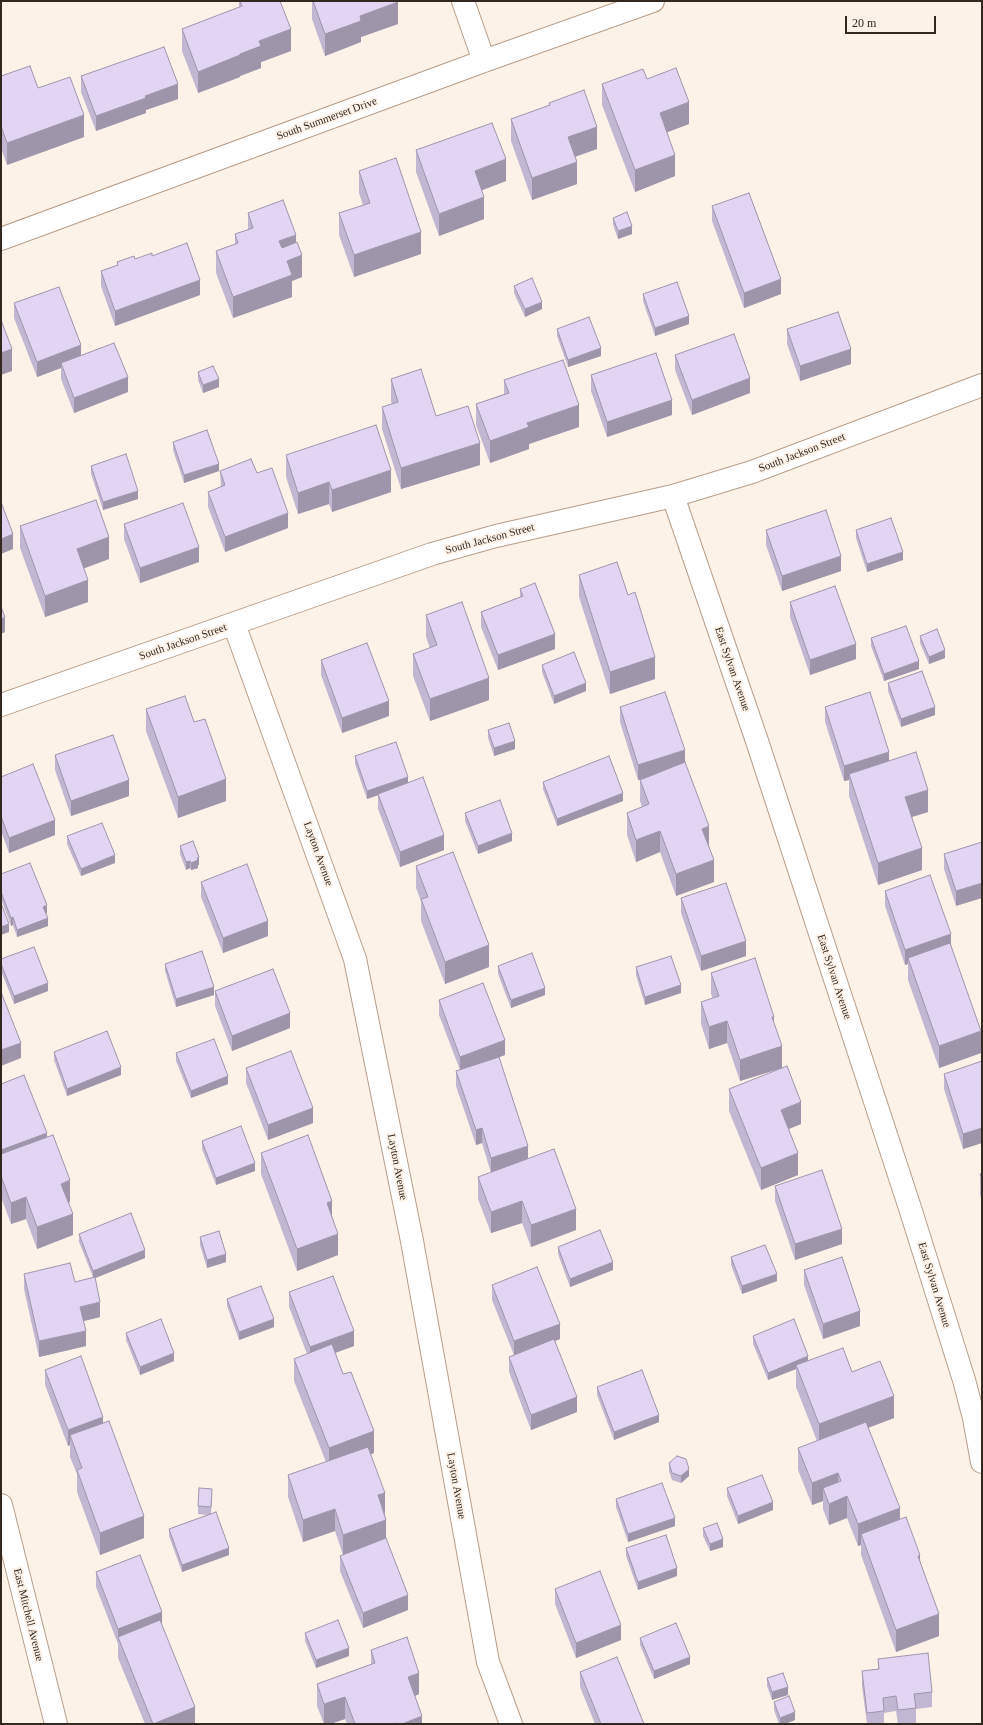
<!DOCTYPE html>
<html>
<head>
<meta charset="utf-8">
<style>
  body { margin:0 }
  #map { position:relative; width:983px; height:1725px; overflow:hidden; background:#fdf2e8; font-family:"Times New Roman",serif }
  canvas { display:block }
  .frame { position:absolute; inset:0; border:2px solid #32281f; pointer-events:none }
  .scale { position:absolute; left:845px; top:16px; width:91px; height:18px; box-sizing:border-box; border:2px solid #32281f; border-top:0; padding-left:5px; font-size:12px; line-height:14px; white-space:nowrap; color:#32281f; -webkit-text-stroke:3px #fdf2e8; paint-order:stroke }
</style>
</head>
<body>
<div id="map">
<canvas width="983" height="1725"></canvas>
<div class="frame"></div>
<div class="scale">20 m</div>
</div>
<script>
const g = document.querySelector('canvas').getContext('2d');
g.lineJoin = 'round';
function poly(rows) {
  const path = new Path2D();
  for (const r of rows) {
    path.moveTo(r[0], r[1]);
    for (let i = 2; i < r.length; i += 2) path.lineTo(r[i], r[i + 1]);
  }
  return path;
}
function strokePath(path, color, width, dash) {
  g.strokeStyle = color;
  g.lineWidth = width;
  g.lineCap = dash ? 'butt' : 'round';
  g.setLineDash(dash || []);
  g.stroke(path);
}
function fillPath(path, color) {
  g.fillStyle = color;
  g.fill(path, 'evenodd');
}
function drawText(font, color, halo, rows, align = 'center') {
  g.font = font + ' "Times New Roman",serif';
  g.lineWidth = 4;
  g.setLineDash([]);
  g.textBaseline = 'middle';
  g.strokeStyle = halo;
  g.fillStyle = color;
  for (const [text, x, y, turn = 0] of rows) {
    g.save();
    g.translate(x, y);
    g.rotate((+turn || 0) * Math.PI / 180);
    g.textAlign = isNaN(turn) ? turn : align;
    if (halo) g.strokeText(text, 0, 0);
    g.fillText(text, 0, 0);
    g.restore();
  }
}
const minor = poly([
  [463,1,484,61],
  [1,239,484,61,653,1],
  [673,496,757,741,910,1208,964,1380,974,1418,982,1462],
  [234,624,355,959,412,1241,488,1662,511,1724],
  [1,705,432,554,496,536,673,496,752,472,982,385],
  [1,1505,56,1724]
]);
strokePath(minor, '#b99e88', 24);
strokePath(minor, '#fff', 22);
fillPath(poly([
  [239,1,280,1,291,51,261,62,261,68,240,76,240,77,198,93,182,51,182,29,239,7],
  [312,1,398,1,398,24,361,37,361,42,325,56,312,19],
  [1,76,38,88,84,137,7,165,1,148],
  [81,76,178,99,146,110,146,113,96,131,81,92],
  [647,79,689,124,667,132,675,176,635,192,602,105,602,84],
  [549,103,597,149,575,157,577,184,532,200,511,141,511,119,549,106],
  [416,150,506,181,482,190,484,219,439,236,416,172],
  [359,171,421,254,354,277,339,235,339,213,363,205,359,193],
  [712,206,781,294,744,308,712,221],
  [248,213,296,242,302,277,292,281,292,297,233,318,216,273,216,251,235,244,235,234,248,230],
  [613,218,632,234,618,239,613,225],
  [152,256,200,295,115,326,101,286,101,271,117,265,117,262,135,259],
  [514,286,542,309,525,317,514,293],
  [643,294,689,324,655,336,643,301],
  [14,303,81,356,128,392,74,413,61,379,61,368,37,377,14,318],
  [557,329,601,356,568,367,557,336],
  [787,329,851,364,800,381,787,344],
  [675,355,750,393,692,415,675,370],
  [198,372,219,387,203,393,198,380],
  [591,375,672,415,607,437,591,391],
  [391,379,480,465,401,489,382,429,382,407,392,404,391,401],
  [504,380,579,427,529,444,529,449,490,463,476,425,476,404,504,394],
  [173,442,219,471,184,483,173,450],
  [286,455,391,492,332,512,329,504,298,514,286,477],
  [91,466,138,499,103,510,91,474],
  [220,471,257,473,288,528,225,552,208,507,208,492,221,487],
  [124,524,199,562,140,583,124,539],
  [20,526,109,559,84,568,88,602,45,617,20,548],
  [766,530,841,571,782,591,766,545],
  [856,530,903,560,867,572,856,538],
  [579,575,655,679,610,694,579,597],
  [520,589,555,649,498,670,481,627,481,612,520,597],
  [790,602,856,659,810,675,790,617],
  [426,615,489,700,430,721,413,676,413,654,430,648,426,637],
  [920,636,945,658,929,664,920,643],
  [871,638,919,669,884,681,871,646],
  [321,660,389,716,342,733,321,675],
  [542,665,586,691,554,704,542,672],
  [888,683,935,715,901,727,888,691],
  [620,707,685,762,709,847,714,882,676,896,660,852,636,862,627,835,627,813,642,807,640,801,640,780,638,780,620,722],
  [825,707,889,761,928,812,912,817,922,870,878,885,849,796,849,780,844,781,825,722],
  [146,709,226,801,178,818,146,731],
  [488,730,515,749,494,756,488,738],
  [55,755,129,796,71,816,55,770],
  [355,756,408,782,444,850,400,867,378,809,378,795,367,799,355,764],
  [1,777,55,835,9,853,1,831],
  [543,782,623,801,557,826,543,789],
  [465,813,512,841,478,854,465,821],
  [67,836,115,863,81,876,67,844],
  [982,842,956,906,944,869,944,854],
  [180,846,199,865,198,865,198,868,191,870,190,868,186,870,180,854],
  [416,866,489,967,445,984,421,921,421,901,416,888],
  [1,874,47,913,46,913,48,926,17,937,13,925,11,926,1,899],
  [201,882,268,936,223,953,201,897],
  [885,891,951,945,981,1053,939,1068,908,980,908,964,905,965,885,906],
  [681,898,746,956,701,971,681,913],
  [1,959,48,991,14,1004,1,971],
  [165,964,214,995,176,1007,165,971],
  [498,966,545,995,511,1008,498,974],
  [636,967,681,993,645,1005,636,975],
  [711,973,774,1025,782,1068,740,1081,727,1043,709,1049,701,1024,701,1002,713,999,711,994],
  [215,991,290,1028,232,1051,215,1006],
  [439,1000,505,1055,499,1057,528,1159,576,1230,531,1247,522,1223,491,1233,478,1199,478,1177,491,1173,482,1143,476,1145,456,1086,456,1071,460,1070,439,1015],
  [54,1052,121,1075,67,1096,54,1060],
  [176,1053,228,1084,191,1098,176,1061],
  [982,1061,982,1167,981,1165,981,1143,963,1149,944,1089,944,1074],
  [246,1068,313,1123,268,1140,246,1083],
  [1,1084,47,1137,70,1202,69,1203,73,1235,37,1249,26,1219,11,1224,1,1197],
  [729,1089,801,1124,789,1129,798,1175,761,1190,729,1111],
  [202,1141,255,1171,216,1185,202,1149],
  [261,1153,332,1217,338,1255,297,1271,261,1174],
  [982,1173,982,1201,980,1195,980,1174],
  [775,1186,842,1244,795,1260,775,1201],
  [79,1234,145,1258,95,1278,100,1317,83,1321,86,1346,39,1357,24,1289,24,1274,75,1282,93,1277,79,1242],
  [200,1237,226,1262,207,1268,200,1245],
  [558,1247,613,1270,570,1287,558,1254],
  [731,1257,777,1281,742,1294,731,1265],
  [804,1270,860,1326,823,1339,804,1285],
  [492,1285,560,1339,555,1341,577,1412,531,1430,509,1372,509,1357,514,1355,492,1300],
  [289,1292,354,1346,335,1353,374,1453,371,1454,385,1514,386,1539,408,1610,363,1628,340,1571,340,1556,343,1555,335,1531,303,1542,288,1497,288,1475,326,1462,294,1381,294,1359,307,1354,289,1307],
  [227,1299,274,1327,239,1340,227,1306],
  [126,1333,174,1361,140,1375,126,1340],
  [753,1336,808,1360,852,1372,894,1418,868,1428,900,1519,920,1562,939,1636,896,1652,861,1555,861,1545,858,1546,847,1518,829,1525,823,1509,823,1501,812,1505,798,1470,798,1448,817,1441,796,1387,796,1369,768,1380,753,1344],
  [45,1370,103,1423,144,1538,100,1555,77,1492,77,1474,70,1457,70,1445,68,1446,45,1385],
  [597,1387,659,1422,614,1440,597,1395],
  [669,1463,689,1476,681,1483,672,1480,669,1471],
  [727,1488,773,1510,738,1524,727,1496],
  [212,1497,211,1513,229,1555,182,1572,169,1536,169,1529,207,1515,198,1514,198,1506],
  [616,1499,675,1526,628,1542,616,1507],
  [703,1528,723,1547,710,1551,703,1536],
  [626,1548,677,1576,638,1590,626,1556],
  [96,1572,162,1626,195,1724,145,1724,118,1658,118,1644,96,1587],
  [555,1589,621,1640,576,1658,555,1604],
  [305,1633,349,1656,316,1668,305,1641],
  [640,1638,690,1664,654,1679,640,1645],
  [371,1650,419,1694,415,1696,422,1724,347,1724,345,1719,330,1724,324,1724,317,1706,317,1684,371,1664],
  [878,1659,932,1692,932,1707,916,1709,916,1723,898,1724,896,1711,884,1713,884,1724,867,1724,862,1686,862,1671,878,1669],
  [580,1672,644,1724,595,1724,580,1687],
  [767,1678,788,1695,772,1700,767,1686],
  [774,1702,795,1720,785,1724,779,1724,774,1710]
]), '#c2b7d2');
fillPath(poly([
  [398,2,398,24,361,37,361,42,325,56,325,34,360,16],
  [291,29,291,51,261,62,261,68,240,76,240,77,198,93,198,72,240,54,259,41],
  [178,84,178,99,146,110,146,113,96,131,96,116,145,96],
  [689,102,689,124,660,135,660,113],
  [84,115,84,137,7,165,7,143],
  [597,127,597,149,568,159,568,137],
  [675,155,675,176,635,192,635,170],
  [506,159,506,181,475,193,475,171],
  [577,162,577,184,532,200,532,178],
  [484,197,484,219,439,236,439,214],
  [632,226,632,234,618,239,618,231],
  [421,232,421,254,354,277,354,255],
  [296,235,296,257,279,263,279,241],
  [302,255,302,277,292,281,292,297,233,318,233,297,287,261],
  [781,279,781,294,744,308,744,293],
  [200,280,200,295,115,326,115,311],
  [542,302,542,309,525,317,525,309],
  [689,316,689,324,655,336,655,328],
  [81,345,81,360,61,363,61,368,37,377,37,362],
  [601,348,601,356,568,367,568,360],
  [12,349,12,371,1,375,1,353],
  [851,349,851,364,800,381,800,366],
  [128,377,128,392,74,413,74,398],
  [750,378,750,393,692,415,692,400],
  [219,379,219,387,203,393,203,385],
  [672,400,672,415,607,437,607,422],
  [579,405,579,427,529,444,529,449,490,463,490,441,527,423],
  [480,443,480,465,401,489,401,468],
  [219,464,219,471,184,483,184,475],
  [391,470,391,492,332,512,332,490],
  [329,482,329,504,298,514,298,493],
  [138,491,138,499,103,510,103,502],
  [288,513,288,528,225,552,225,537],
  [13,534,13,549,1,554,1,539],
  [109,537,109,559,77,571,77,549],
  [199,547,199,562,140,583,140,568],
  [903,552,903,560,867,572,867,564],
  [841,556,841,571,782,591,782,576],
  [88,580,88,602,45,617,45,596],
  [5,617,5,632,1,634,1,619],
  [555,634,555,649,498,670,498,655],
  [856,644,856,659,810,675,810,660],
  [945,650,945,658,929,664,929,657],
  [655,657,655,679,610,694,610,672],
  [919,661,919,669,884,681,884,674],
  [489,678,489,700,430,721,430,699],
  [586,683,586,691,554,704,554,696],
  [389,701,389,716,342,733,342,718],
  [935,707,935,715,901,727,901,719],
  [515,741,515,749,494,756,494,748],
  [685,750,685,765,638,780,638,765],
  [889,752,889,767,849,774,849,780,844,781,844,766],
  [408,777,408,785,367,799,367,791],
  [226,779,226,801,178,818,178,797],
  [129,780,129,796,71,816,71,801],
  [928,790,928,812,905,819,905,797],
  [623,793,623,801,557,826,557,819],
  [55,820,55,835,9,853,9,838],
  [709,826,709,848,702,829],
  [660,831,660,852,636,862,636,840],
  [512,833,512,841,478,854,478,846],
  [444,835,444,850,400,867,400,852],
  [922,848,922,870,878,885,878,863],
  [115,855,115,863,81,876,81,869],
  [199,857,199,865,198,865,198,868,191,870,191,863],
  [714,860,714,882,676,896,676,874],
  [190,861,190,868,186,870,186,862],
  [982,883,982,898,956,906,956,891],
  [47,905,47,913,43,914,43,907],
  [13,917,13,925,11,926,11,918],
  [48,918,48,926,17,937,17,930],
  [268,921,268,936,223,953,223,938],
  [9,924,9,932,1,935,1,927],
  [951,934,951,949,908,958,908,964,905,965,905,950],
  [746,941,746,956,701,971,701,956],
  [489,945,489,967,445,984,445,962],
  [48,983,48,991,14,1004,14,996],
  [681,985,681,993,645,1005,645,997],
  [214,987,214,995,176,1007,176,999],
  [545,988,545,995,511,1008,511,1000],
  [290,1013,290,1028,232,1051,232,1036],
  [772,1017,774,1017,774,1039],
  [727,1021,727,1043,709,1049,709,1027],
  [981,1031,981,1053,939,1068,939,1046],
  [505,1040,505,1055,460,1072,460,1057],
  [21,1043,21,1058,1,1066,1,1050],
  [782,1046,782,1068,740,1081,740,1060],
  [121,1067,121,1075,67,1096,67,1089],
  [228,1076,228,1084,191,1098,191,1091],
  [801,1102,801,1124,781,1132,781,1110],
  [313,1108,313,1123,268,1140,268,1125],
  [482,1128,482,1143,476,1145,476,1130],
  [982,1128,982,1143,963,1149,963,1134],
  [47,1133,47,1148,1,1165,1,1150],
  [528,1146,528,1161,491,1173,491,1158],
  [798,1153,798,1175,761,1190,761,1168],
  [255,1163,255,1171,216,1185,216,1178],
  [70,1180,70,1202,61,1205,61,1184],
  [26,1197,26,1219,11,1224,11,1203],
  [332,1201,332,1223,327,1203],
  [522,1201,522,1223,491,1233,491,1212],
  [576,1209,576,1230,531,1247,531,1225],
  [73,1214,73,1235,37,1249,37,1227],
  [842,1229,842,1244,795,1260,795,1244],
  [338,1234,338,1255,297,1271,297,1249],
  [145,1250,145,1258,93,1279,93,1271],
  [226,1254,226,1262,207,1268,207,1260],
  [613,1262,613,1270,570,1287,570,1279],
  [777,1274,777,1281,742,1294,742,1286],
  [100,1302,100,1317,80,1322,80,1307],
  [860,1311,860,1326,823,1339,823,1324],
  [274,1319,274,1327,239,1340,239,1332],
  [560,1324,560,1339,514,1357,514,1341],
  [86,1331,86,1346,39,1357,39,1341],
  [354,1331,354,1346,310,1362,310,1347],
  [174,1353,174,1361,140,1375,140,1367],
  [808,1356,808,1364,796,1365,796,1369,768,1380,768,1373],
  [894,1396,894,1418,819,1446,819,1424],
  [577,1397,577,1412,531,1430,531,1415],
  [659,1415,659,1422,614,1440,614,1432],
  [103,1417,103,1432,70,1435,70,1445,68,1446,68,1430],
  [374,1431,374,1453,329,1470,329,1448],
  [689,1469,689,1476,681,1483,681,1476],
  [838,1473,838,1495,823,1488,823,1501,812,1505,812,1483],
  [385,1493,385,1515,378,1495],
  [847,1496,847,1518,829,1525,829,1504],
  [773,1502,773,1510,738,1524,738,1516],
  [900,1508,900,1530,861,1534,861,1545,858,1546,858,1524],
  [335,1509,335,1531,303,1542,303,1520],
  [144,1516,144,1538,100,1555,100,1533],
  [675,1518,675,1526,628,1542,628,1534],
  [386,1520,386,1541,343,1556,343,1535],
  [723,1539,723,1547,710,1551,710,1544],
  [229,1548,229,1555,182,1572,182,1565],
  [920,1555,920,1577,918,1556],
  [677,1568,677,1576,638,1590,638,1582],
  [408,1595,408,1610,363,1628,363,1613],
  [162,1612,162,1627,118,1637,118,1644,118,1629],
  [939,1614,939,1636,896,1652,896,1630],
  [621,1625,621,1640,576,1658,576,1643],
  [349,1648,349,1656,316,1668,316,1660],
  [690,1657,690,1664,654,1679,654,1671],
  [419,1673,419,1694,408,1699,408,1677],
  [788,1687,788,1695,772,1700,772,1692],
  [345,1697,345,1719,330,1724,324,1724,324,1704],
  [195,1707,195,1724,153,1724],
  [795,1712,795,1720,785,1724,780,1724,780,1718],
  [422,1716,422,1724,402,1724]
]), '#9e95ab');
const building = poly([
  [240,1,280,1,291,29,259,41,261,46,240,54,240,55,198,72,182,29,242,6,240,1],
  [313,1,398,1,398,2,360,16,361,21,325,34,313,1],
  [164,47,178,84,145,96,146,98,96,116,81,76,164,47],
  [30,66,38,88,70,77,84,115,7,143,1,126,1,76,30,66],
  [676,68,689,102,660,113,675,155,635,170,602,84,643,69,647,79,676,68],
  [584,90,597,127,568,137,577,162,532,178,511,119,550,105,549,103,584,90],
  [492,123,506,159,475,171,484,197,439,214,416,150,492,123],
  [396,158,421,232,354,255,339,213,370,203,359,171,396,158],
  [749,193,781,279,744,293,712,206,749,193],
  [283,200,296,235,279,241,282,248,297,242,302,255,287,261,292,275,233,297,216,251,238,243,235,234,253,228,248,213,283,200],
  [627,212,632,226,618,231,613,218,627,212],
  [187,243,200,280,115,311,101,271,118,265,117,262,134,256,135,259,152,253,152,256,187,243],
  [532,278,542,302,525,309,514,286,532,278],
  [677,282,689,316,655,328,643,294,677,282],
  [59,287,81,345,37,362,14,303,59,287],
  [838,312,851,349,800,366,787,329,838,312],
  [589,317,601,348,568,360,557,329,589,317],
  [1,320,12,349,1,353,1,320],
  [734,334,750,378,692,400,675,355,734,334],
  [114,343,128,377,74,398,61,363,114,343],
  [656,353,672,400,607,422,591,375,656,353],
  [563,360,579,405,527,423,529,427,490,441,476,404,509,393,504,380,563,360],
  [213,366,219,379,203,385,198,372,213,366],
  [421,369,436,416,468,406,480,443,401,468,382,407,398,402,391,379,421,369],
  [376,425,391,470,332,490,329,482,298,493,286,455,376,425],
  [207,430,219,464,184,475,173,442,207,430],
  [126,454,138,491,103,502,91,466,126,454],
  [251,459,257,473,272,468,288,513,225,537,208,492,225,485,220,471,251,459],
  [96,500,109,537,77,549,88,580,45,596,20,526,96,500],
  [1,502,13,534,1,539,1,502],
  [183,503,199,547,140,568,124,524,183,503],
  [826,510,841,556,782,576,766,530,826,510],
  [891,518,903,552,867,564,856,530,891,518],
  [617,562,628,595,635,592,655,657,610,672,579,575,617,562],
  [535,583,555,634,498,655,481,612,523,596,520,589,535,583],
  [835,586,856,644,810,660,790,602,835,586],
  [462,602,489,678,430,699,413,654,437,645,426,615,462,602],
  [1,607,5,617,1,619,1,607],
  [906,626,919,661,884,674,871,638,906,626],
  [937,629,945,650,929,657,920,636,937,629],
  [367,643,389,701,342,718,321,660,367,643],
  [574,652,586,683,554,696,542,665,574,652],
  [922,671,935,707,901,719,888,683,922,671],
  [665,692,685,750,638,765,620,707,665,692],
  [870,692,889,752,844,766,825,707,870,692],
  [185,696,194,722,205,719,226,779,178,797,146,709,185,696],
  [509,723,515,741,494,748,488,730,509,723],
  [113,735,129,780,71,801,55,755,113,735],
  [396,742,408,777,367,791,355,756,396,742],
  [916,752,928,790,905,797,922,848,878,863,849,774,916,752],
  [609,756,623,793,557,819,543,782,609,756],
  [685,762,709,826,702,829,714,860,676,874,660,831,636,840,627,813,649,804,640,780,685,762],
  [33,764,55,820,9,838,1,816,1,777,33,764],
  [423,777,444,835,400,852,378,794,423,777],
  [500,800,512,833,478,846,465,813,500,800],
  [102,823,115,855,81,869,67,836,102,823],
  [193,841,199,857,197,858,198,860,191,863,190,861,186,862,180,846,193,841],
  [982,842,982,883,956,891,944,854,982,842],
  [453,852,489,945,445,962,421,899,428,897,416,866,453,852],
  [30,863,47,905,43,907,48,918,17,930,13,917,11,918,1,892,1,874,30,863],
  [247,864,268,921,223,938,201,882,247,864],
  [930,875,951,934,905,950,885,891,930,875],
  [726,883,746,941,701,956,681,898,726,883],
  [1,903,9,924,1,927,1,903],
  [950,943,981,1031,939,1046,908,958,950,943],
  [34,947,48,983,14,996,1,964,1,959,34,947],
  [202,951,214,987,176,999,165,964,202,951],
  [532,953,545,988,511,1000,498,966,532,953],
  [671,956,681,985,645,997,636,967,671,956],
  [755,958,774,1017,772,1017,782,1046,740,1060,727,1021,709,1027,701,1002,719,996,711,973,755,958],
  [273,969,290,1013,232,1036,215,991,273,969],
  [483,983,505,1040,460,1057,439,1000,483,983],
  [1,992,21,1043,1,1050,1,992],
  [107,1031,121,1067,67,1089,54,1052,107,1031],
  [214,1039,228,1076,191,1091,176,1053,214,1039],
  [291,1051,313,1108,268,1125,246,1068,291,1051],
  [499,1057,528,1146,491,1158,482,1128,476,1130,456,1071,499,1057],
  [982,1061,982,1128,963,1134,944,1074,982,1061],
  [787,1066,801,1102,781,1110,798,1153,761,1168,729,1089,787,1066],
  [24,1075,47,1133,1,1150,1,1084,24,1075],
  [241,1126,255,1163,216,1178,202,1141,241,1126],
  [53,1135,70,1180,61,1184,73,1214,37,1227,26,1197,11,1203,1,1176,1,1154,53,1135],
  [308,1135,332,1201,327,1203,338,1234,297,1249,261,1153,308,1135],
  [554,1149,576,1209,531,1225,522,1201,491,1212,478,1177,554,1149],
  [822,1170,842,1229,795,1244,775,1186,822,1170],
  [982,1173,982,1179,980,1174,982,1173],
  [131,1213,145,1250,93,1271,79,1234,131,1213],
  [600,1230,613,1262,570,1279,558,1247,600,1230],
  [219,1231,226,1254,207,1260,200,1237,219,1231],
  [765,1245,777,1274,742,1286,731,1257,765,1245],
  [842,1257,860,1311,823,1324,804,1270,842,1257],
  [70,1263,75,1282,95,1277,100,1302,80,1307,86,1331,39,1341,24,1274,70,1263],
  [537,1267,560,1324,514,1341,492,1285,537,1267],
  [333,1276,354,1331,310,1347,289,1292,333,1276],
  [261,1286,274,1319,239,1332,227,1299,261,1286],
  [161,1319,174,1353,140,1367,126,1333,161,1319],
  [794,1319,808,1356,768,1373,753,1336,794,1319],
  [554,1339,577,1397,531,1415,509,1357,554,1339],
  [332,1344,343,1374,351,1372,374,1431,329,1448,294,1359,332,1344],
  [843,1348,852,1372,880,1361,894,1396,819,1424,796,1365,843,1348],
  [81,1356,103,1417,68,1430,45,1370,81,1356],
  [642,1370,659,1415,614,1432,597,1387,642,1370],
  [109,1421,144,1516,100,1533,77,1470,82,1468,70,1435,109,1421],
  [866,1422,900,1508,858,1524,847,1496,829,1504,823,1488,841,1481,838,1473,812,1483,798,1448,866,1422],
  [368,1447,385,1493,378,1495,386,1520,343,1535,335,1509,303,1520,288,1475,368,1447],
  [677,1456,686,1459,689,1469,681,1476,672,1473,669,1463,677,1456],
  [762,1475,773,1502,738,1516,727,1488,762,1475],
  [662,1483,675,1518,628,1534,616,1499,662,1483],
  [199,1488,212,1489,211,1507,198,1506,199,1488],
  [216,1512,229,1548,182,1565,169,1529,216,1512],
  [906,1517,920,1555,918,1556,939,1614,896,1630,861,1534,906,1517],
  [717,1523,723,1539,710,1544,703,1528,717,1523],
  [666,1535,677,1568,638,1582,626,1548,666,1535],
  [386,1538,408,1595,363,1613,340,1556,386,1538],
  [140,1555,162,1612,118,1629,96,1572,140,1555],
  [600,1571,621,1625,576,1643,555,1589,600,1571],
  [160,1620,195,1707,153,1724,118,1637,160,1620],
  [338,1620,349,1648,316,1660,305,1633,338,1620],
  [676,1623,690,1657,654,1671,640,1638,676,1623],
  [407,1637,419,1673,408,1677,422,1716,402,1724,397,1724,396,1723,393,1724,355,1724,345,1697,324,1704,317,1684,375,1663,371,1650,407,1637],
  [928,1653,932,1692,914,1694,916,1708,898,1710,896,1696,883,1698,884,1711,867,1713,862,1671,879,1669,878,1659,928,1653],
  [617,1657,644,1724,601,1724,580,1672,617,1657],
  [783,1673,788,1687,772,1692,767,1678,783,1673],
  [789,1696,795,1712,780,1718,774,1702,789,1696]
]);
fillPath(building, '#e2d5f4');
strokePath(building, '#9e95ab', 1);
drawText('11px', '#32281f', '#fdf2e8', [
  ["South Summerset Drive",327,119,-20],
  ["South Jackson Street",802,453,-21],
  ["South Jackson Street",490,539,-15],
  ["South Jackson Street",183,642,-19],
  ["East Sylvan Avenue",732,669,71],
  ["Layton Avenue",318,854,70],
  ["East Sylvan Avenue",834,977,72],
  ["Layton Avenue",397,1167,79],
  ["East Sylvan Avenue",934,1285,73],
  ["Layton Avenue",456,1486,80],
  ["East Mitchell Avenue",28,1615,76]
]);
</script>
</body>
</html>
